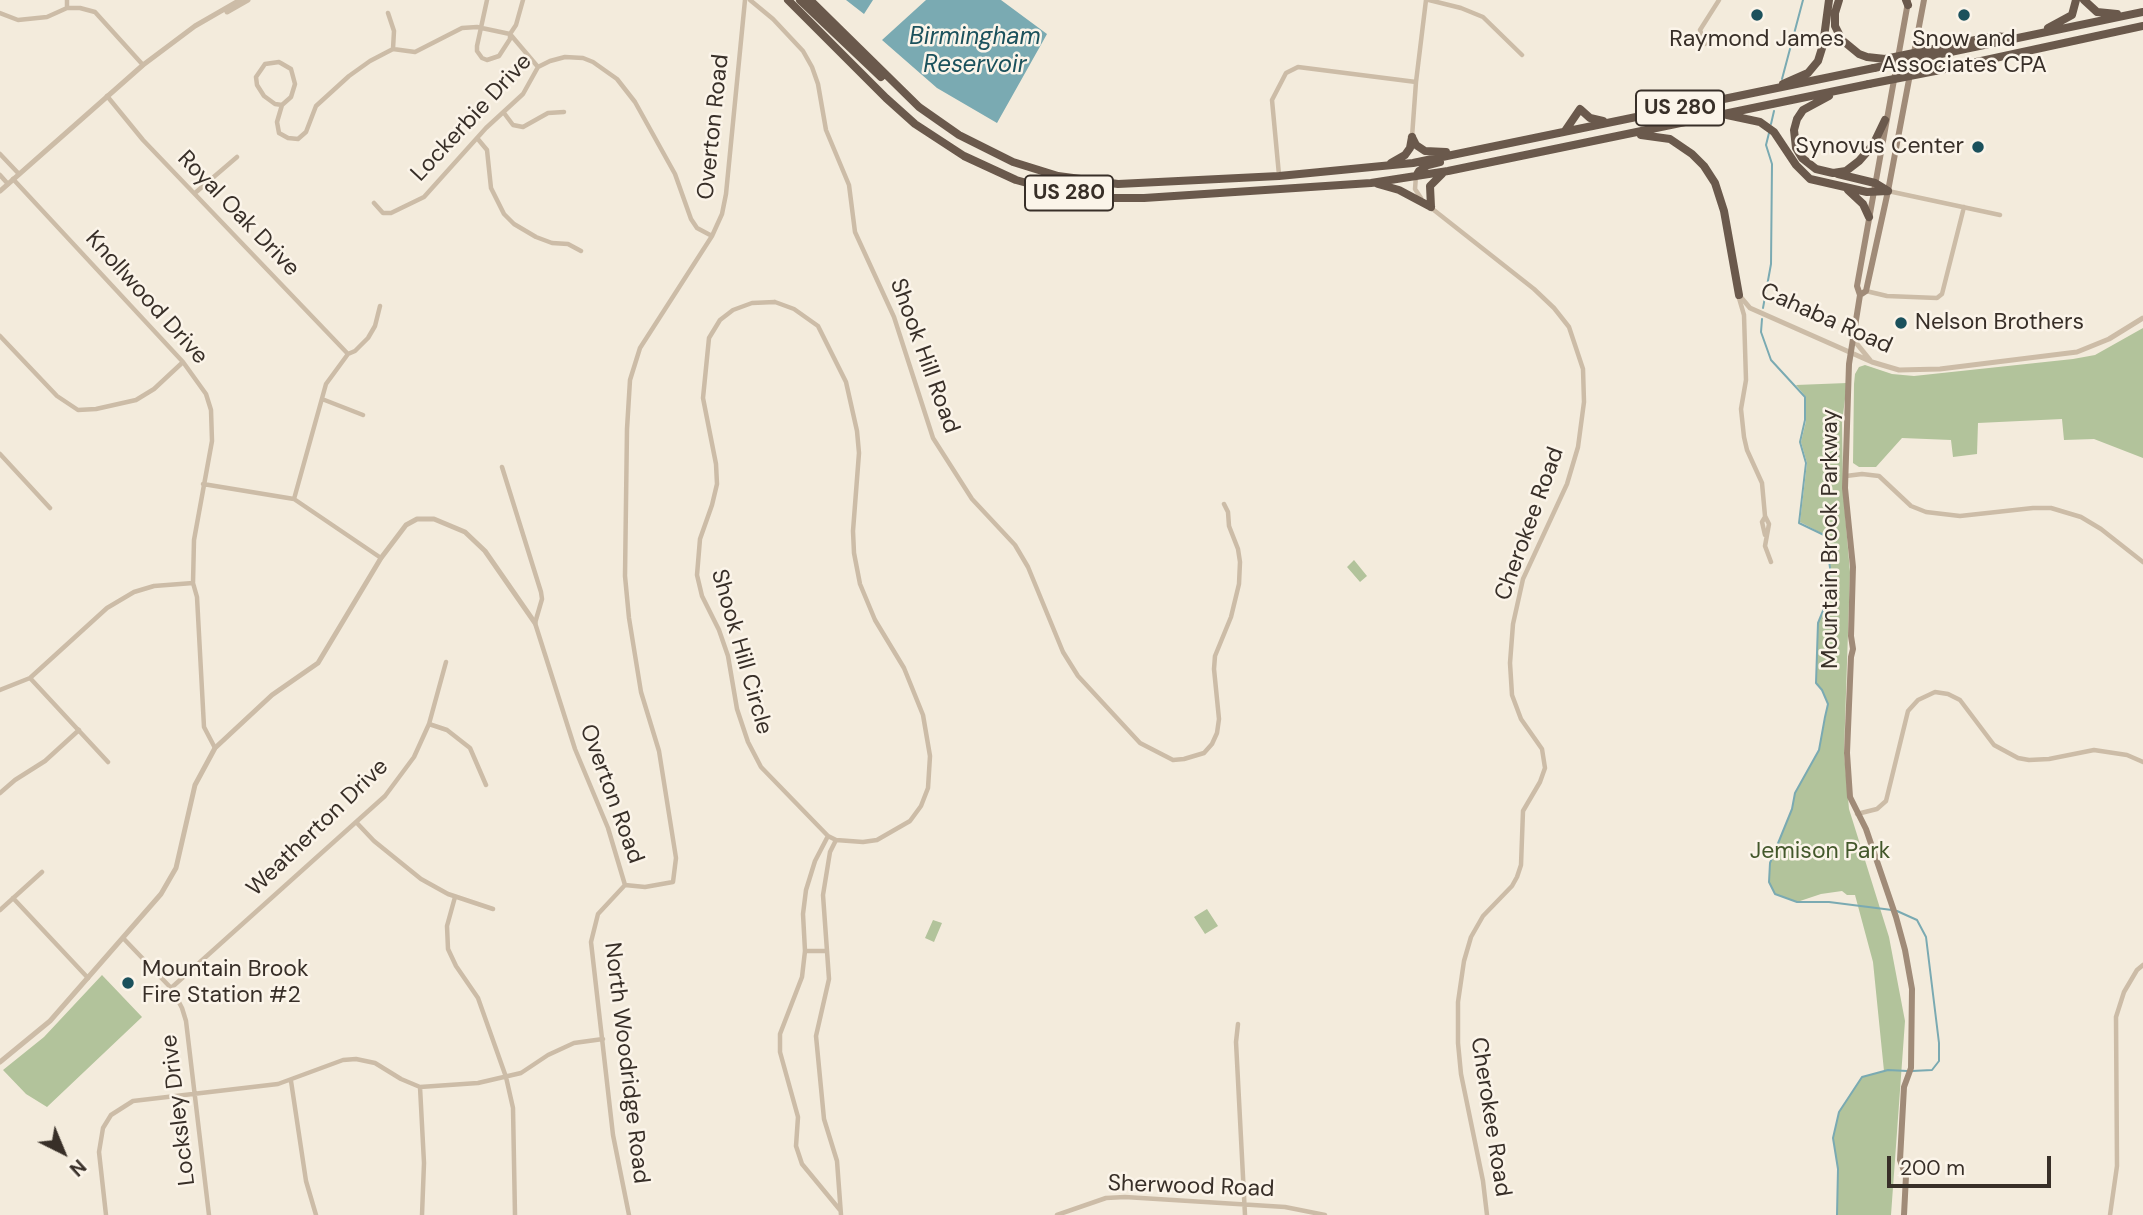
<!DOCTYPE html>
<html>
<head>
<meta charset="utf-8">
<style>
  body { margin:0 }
  #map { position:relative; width:2143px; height:1215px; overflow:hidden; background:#f3ebdc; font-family:"DM Sans",sans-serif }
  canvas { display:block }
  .north { position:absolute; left:28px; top:1117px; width:70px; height:70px; -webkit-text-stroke:5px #fbf4e9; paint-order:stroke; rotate:137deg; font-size:19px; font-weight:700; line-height:28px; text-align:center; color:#382f28 }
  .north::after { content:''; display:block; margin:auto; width:24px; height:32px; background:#382f28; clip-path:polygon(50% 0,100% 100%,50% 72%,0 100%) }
  .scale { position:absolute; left:1887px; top:1156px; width:164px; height:32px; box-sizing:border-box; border:4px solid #382f28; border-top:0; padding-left:9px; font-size:21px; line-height:24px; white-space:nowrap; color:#382f28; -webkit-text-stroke:5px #fbf4e9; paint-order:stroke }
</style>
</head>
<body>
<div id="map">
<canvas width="2143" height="1215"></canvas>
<div class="north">N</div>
<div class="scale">200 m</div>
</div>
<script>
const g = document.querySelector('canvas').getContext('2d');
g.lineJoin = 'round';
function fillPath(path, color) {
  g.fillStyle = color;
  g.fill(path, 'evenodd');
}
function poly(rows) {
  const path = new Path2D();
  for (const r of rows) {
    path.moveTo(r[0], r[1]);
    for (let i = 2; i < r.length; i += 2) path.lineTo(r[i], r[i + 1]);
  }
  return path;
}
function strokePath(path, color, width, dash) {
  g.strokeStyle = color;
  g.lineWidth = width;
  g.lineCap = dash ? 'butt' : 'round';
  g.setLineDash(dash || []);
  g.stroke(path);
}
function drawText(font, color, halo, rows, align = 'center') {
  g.font = font + ' "DM Sans",sans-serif';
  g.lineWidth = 5;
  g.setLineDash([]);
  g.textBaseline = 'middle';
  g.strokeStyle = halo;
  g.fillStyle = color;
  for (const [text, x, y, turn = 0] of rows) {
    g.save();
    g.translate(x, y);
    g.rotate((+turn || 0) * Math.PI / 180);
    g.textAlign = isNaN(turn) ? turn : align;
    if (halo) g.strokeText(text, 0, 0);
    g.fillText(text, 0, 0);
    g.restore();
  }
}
fillPath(poly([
  [2143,328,2143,458,2094,439,2064,440,2062,419,1978,423,1977,454,1953,457,1951,440,1902,438,1876,467,1859,467,1853,463,1854,384,1855,374,1859,367,1865,365,1892,374,1914,376,2073,359,2095,355],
  [1847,383,1842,423,1843,490,1850,572,1844,753,1849,809,1889,937,1905,1021,1891,1215,1837,1215,1838,1169,1833,1138,1839,1112,1862,1077,1884,1071,1873,962,1855,895,1847,895,1842,891,1821,894,1797,902,1775,894,1769,882,1770,863,1792,809,1795,793,1819,750,1828,704,1822,690,1816,683,1818,623,1828,601,1830,568,1827,536,1800,522,1807,463,1801,442,1806,421,1806,397,1796,385],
  [1354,560,1367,576,1360,582,1347,567],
  [1207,909,1218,926,1205,934,1194,917],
  [933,920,942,923,934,942,925,938],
  [102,975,142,1017,47,1107,26,1094,3,1070,44,1037]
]), '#b2c39b');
fillPath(poly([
  [846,0,873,0,864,14],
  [926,0,1001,0,1047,34,997,123,937,88,882,40]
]), '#7aaab2');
strokePath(poly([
  [1782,79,1803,0],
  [1771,124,1774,111],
  [1763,308,1771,264,1772,164,1766,145,1769,133],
  [1762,319,1761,332,1771,360,1805,397,1805,420,1800,442,1806,463,1799,523,1826,536,1830,568,1827,601,1818,623,1816,683,1822,690,1828,704,1825,717,1819,750,1795,793,1792,809,1770,863,1769,882,1775,894,1797,902,1829,902,1892,910],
  [1897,911,1917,920,1926,937,1939,1043,1939,1061,1932,1070,1912,1071],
  [1837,1215,1838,1169,1833,1138,1839,1112,1862,1077,1888,1070,1907,1071]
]), '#7aaab2', 2);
strokePath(poly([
  [67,0,67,8],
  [487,0,477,46,477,51,482,58,487,60,499,56,510,39,510,34,516,25,523,0],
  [750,0,773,19,803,51,812,67,818,84,826,130,849,185,855,232,894,317,933,438,972,499,1015,545,1028,567,1063,652,1078,676,1140,743,1173,760,1184,759,1204,753,1212,744,1217,733,1219,719,1214,669,1215,656,1231,617,1239,584,1240,562,1238,549,1229,526,1228,512,1224,504],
  [1429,0,1461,8,1483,17,1522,55],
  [0,13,18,20,47,17,67,8,80,8,95,12,143,65],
  [388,13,394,31,393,49],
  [1705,44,1700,30,1719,0],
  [279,62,291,69,295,84,291,97,282,105,275,104,264,96,257,85,256,77,265,64,279,62],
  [107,96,143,140,348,354],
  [282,105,277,122,279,133,288,138,298,139,306,132,316,106,349,76,370,61,393,49,415,52,462,28,477,27,510,34,538,67],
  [504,113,513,125,523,127,548,113,564,112],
  [1412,137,1416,82,1426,0],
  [477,138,487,150,491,188,504,214,514,224,536,237,552,243,568,244,581,251],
  [0,154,19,174],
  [0,175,8,184],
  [1279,175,1272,100,1286,73,1298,67,1416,82],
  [1416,176,1415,189,1421,198],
  [13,179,183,362,206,394,211,410,212,441,194,540,193,583,197,597,204,727,215,748],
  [1888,191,2000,215],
  [195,193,237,157],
  [374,203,383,213,391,213,424,197,486,128,523,94,538,67,550,61,565,57,583,58,593,62,617,79,635,102,675,174,691,219,697,228,712,236],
  [1430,207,1534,289,1554,308,1569,327,1583,369,1584,402,1578,447,1567,484,1523,579,1513,624,1510,663,1512,695,1521,719,1542,749,1545,768,1540,782,1523,811,1521,865,1517,877,1512,886,1483,916,1471,937,1464,961,1458,1002,1458,1043,1461,1074,1483,1181,1487,1215],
  [1866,291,1887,296,1937,298,1942,294,1964,207],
  [1739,298,1744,315,1746,380,1741,409,1744,437,1747,450,1762,483,1765,516,1769,524,1765,546,1771,562],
  [775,302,794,309,818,326,846,382,857,431,859,453,853,531,854,553,860,584,875,620,904,668,923,715,930,756,928,788,921,806,910,821,877,840,863,842,836,840,828,836,761,767,748,742,737,709,728,656,719,630,702,596,697,575,700,539,712,505,717,484,716,464,703,398,709,338,720,320,733,310,752,303,775,302],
  [0,336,57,396,78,410,96,409,136,400,154,389,183,362],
  [322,399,363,415],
  [0,454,50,508],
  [502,467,541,592,542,599,535,623,575,749,608,828,625,885],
  [1846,476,1862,474,1879,476,1911,506,1926,512,1960,516,2033,508,2051,508,2081,517,2101,529,2143,562],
  [203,484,294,499,381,558],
  [294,499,326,384,348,354,355,351,368,338,375,326,380,306],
  [1765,517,1762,522,1765,535],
  [30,678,108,762],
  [0,690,30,678,107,608,134,592,154,586,193,583],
  [429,724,447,730,470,748,486,785],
  [0,793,15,780,45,761,79,730],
  [1857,814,1877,809,1886,801,1908,711,1918,700,1935,692,1948,694,1960,700,1994,745,2018,758,2029,760,2049,759,2094,750,2127,755,2143,762],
  [356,822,374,841,421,879,448,894,493,909],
  [828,836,815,861,806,890,803,914,805,951,802,977,780,1034,780,1052,798,1117,796,1146,802,1164,840,1210],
  [836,840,830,852,823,895,829,979,816,1036,824,1119,837,1161,841,1215],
  [625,885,645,887,673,882,676,858,659,751,641,692,629,618,625,576,627,429,630,380,640,348,712,236,722,214,726,194,745,0],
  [625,885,598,914,591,942,613,1135,629,1215],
  [455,897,447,926,448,949,456,966,478,998,506,1077,513,1108,515,1215],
  [13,898,88,978],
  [0,910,42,872],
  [124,939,172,989,182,1008,186,1021,209,1215],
  [805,951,827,951],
  [170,989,385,796,414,757,429,724,446,662],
  [1238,1024,1236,1042,1245,1215],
  [291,1081,306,1181,316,1215],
  [420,1087,424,1163,422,1215],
  [106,1215,99,1152,103,1128,111,1115,133,1101,278,1084,343,1060,356,1059,375,1063,401,1079,420,1087,478,1083,521,1073,548,1055,574,1043,603,1039],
  [1057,1215,1106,1198,1125,1197,1285,1207,1325,1215],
  [2110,1215,2117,1166,2116,1017,2124,992,2137,970,2143,965]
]), '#ccbca7', 4.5);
strokePath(poly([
  [227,12,248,0],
  [0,191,143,65,195,26,240,0],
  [1739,295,1750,308,1872,362,1899,370,1940,369,2077,352,2109,339,2143,318],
  [1855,333,1857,344,1870,360],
  [0,1062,50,1021,161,894,176,868,195,785,215,748,272,695,318,663,381,558,406,525,417,519,434,519,465,532,485,551,535,623]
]), '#ccbca7', 5);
strokePath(poly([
  [1860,295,1866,291,1888,191,1924,0],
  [1904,1215,1906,1176,1900,1160,1904,1087,1911,1068,1912,989,1905,950,1896,917,1866,829,1850,797,1847,753,1851,657,1853,649,1851,636,1853,567,1845,488,1849,364,1860,295,1857,286,1908,2]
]), '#a08b78', 6);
strokePath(poly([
  [788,0,886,98,915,124,964,156,1016,180,1056,191,1104,198,1144,198,1371,183,1448,171,1869,84],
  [800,0,881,77],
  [810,0,919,107,959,135,1013,162,1058,176,1118,184,1279,176,1413,163,1874,68],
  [1839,0,1835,13,1835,26,1842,40,1859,54,1867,57,1885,59],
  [1906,0,1908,5],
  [2084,0,2097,12,2117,14],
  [2048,28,2072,15,2076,0],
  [1938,48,1994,36,2005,37],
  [1936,55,2143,12],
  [1935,71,2143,26],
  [1783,84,1808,73,1818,61,1823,45,1829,0],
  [1829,96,1803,110,1797,119,1794,130,1796,148,1802,158,1816,169,1833,173,1846,171,1859,161,1873,145,1885,120],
  [1727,115,1760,122,1774,132,1796,165,1810,179,1867,192,1888,191],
  [1565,131,1580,109,1590,118,1603,121],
  [1641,135,1670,139,1692,154,1704,166,1715,183,1724,211,1739,295],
  [1412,137,1416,145,1425,151,1446,152],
  [1391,163,1405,155,1410,148,1412,137],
  [1838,174,1875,183,1888,191],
  [1416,176,1419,171,1428,165,1440,162],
  [1378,184,1399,190,1431,207],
  [1848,190,1863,204,1869,217],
  [1431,207,1430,186,1442,174]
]), '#6a594c', 8);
strokePath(poly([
  [1885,59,1938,48],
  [1874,68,1936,55],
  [1869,84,1935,71]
]), '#6a594c', 8);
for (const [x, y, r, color] of [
  [1757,15,7,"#1b515c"],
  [1964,15,7,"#1b515c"],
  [1978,147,7,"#1b515c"],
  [1901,323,7,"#1b515c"],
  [128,983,7,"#1b515c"]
]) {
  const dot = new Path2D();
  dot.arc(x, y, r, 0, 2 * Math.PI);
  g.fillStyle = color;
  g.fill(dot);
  strokePath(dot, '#fbf4e9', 2.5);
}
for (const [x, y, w] of [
  [1680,108,88],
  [1069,193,88]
]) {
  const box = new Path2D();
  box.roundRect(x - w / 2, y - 17.5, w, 35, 5);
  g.fillStyle = '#fbf4e9';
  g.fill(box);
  strokePath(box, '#382f28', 2);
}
drawText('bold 21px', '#382f28', null, [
  ["US 280",1680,108],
  ["US 280",1069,193]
]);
drawText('23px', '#382f28', '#fbf4e9', [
  ["Raymond James",1757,40],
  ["Snow and",1964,40],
  ["Associates CPA",1964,66],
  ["Synovus Center",1964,147,"right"],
  ["Nelson Brothers",1915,323,"left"],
  ["Mountain Brook",142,970,"left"],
  ["Fire Station #2",142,996,"left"]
]);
drawText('23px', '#382f28', '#fbf4e9', [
  ["Lockerbie Drive",472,118,-47],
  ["Overton Road",714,127,-84],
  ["Royal Oak Drive",238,214,46],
  ["Knollwood Drive",146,298,48],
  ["Cahaba Road",1826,319,24],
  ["Shook Hill Road",924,356,70],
  ["Cherokee Road",1530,524,-70],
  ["Mountain Brook Parkway",1831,539,-90],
  ["Shook Hill Circle",741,652,74],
  ["Overton Road",611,794,70],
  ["Weatherton Drive",318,828,-44],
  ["North Woodridge Road",626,1063,83],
  ["Locksley Drive",179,1110,-97],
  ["Cherokee Road",1490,1117,81],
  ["Sherwood Road",1191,1187,2]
]);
drawText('23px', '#43582b', '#fbf4e9', [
  ["Jemison Park",1820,852]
]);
drawText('italic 24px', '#1b515c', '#fbf4e9', [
  ["Birmingham",975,38],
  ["Reservoir",975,66]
]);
</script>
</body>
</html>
